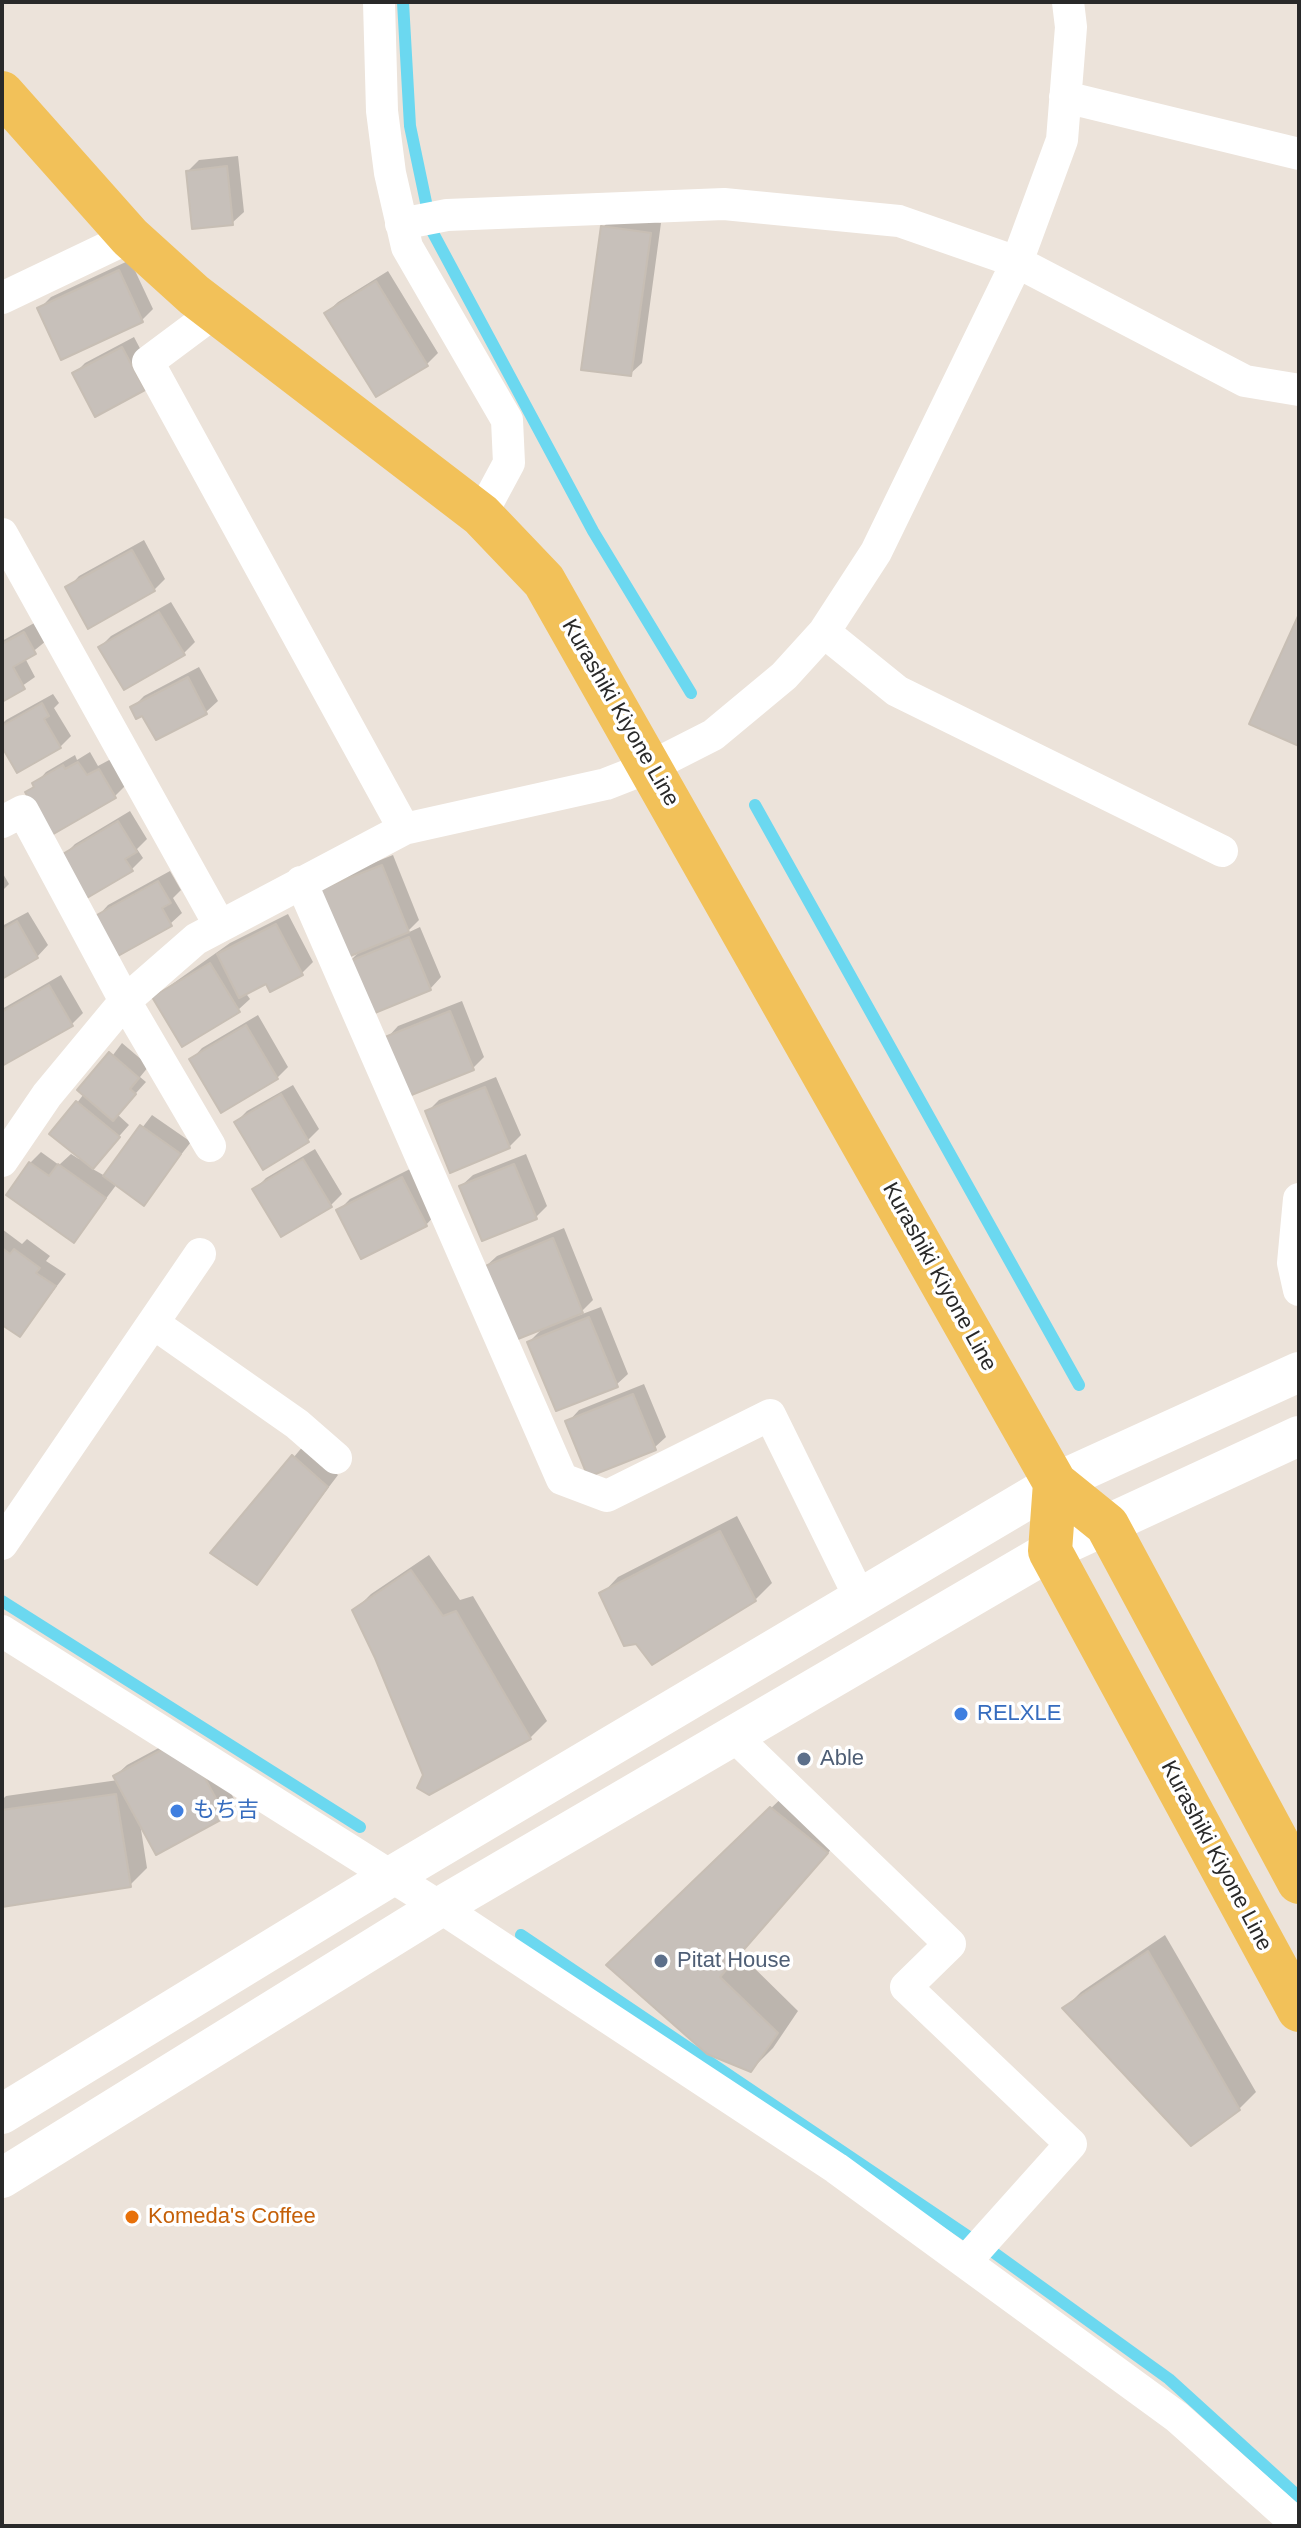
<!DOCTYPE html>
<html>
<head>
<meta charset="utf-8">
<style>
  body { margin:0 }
  #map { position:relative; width:1301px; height:2528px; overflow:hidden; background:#ece3da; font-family:Helvetica,sans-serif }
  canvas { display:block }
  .frame { position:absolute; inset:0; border:4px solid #292929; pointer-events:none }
</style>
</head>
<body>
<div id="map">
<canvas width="1301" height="2528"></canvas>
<div class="frame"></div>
</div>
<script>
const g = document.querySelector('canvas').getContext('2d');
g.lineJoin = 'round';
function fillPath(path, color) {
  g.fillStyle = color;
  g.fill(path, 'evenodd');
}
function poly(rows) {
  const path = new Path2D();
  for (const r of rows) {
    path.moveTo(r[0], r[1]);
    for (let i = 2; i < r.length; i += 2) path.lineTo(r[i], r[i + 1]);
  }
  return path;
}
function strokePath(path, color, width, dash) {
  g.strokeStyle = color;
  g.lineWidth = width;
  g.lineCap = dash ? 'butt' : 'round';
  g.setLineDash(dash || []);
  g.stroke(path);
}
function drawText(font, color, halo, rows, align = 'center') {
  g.font = font + ' Helvetica,"Noto Sans JP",sans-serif';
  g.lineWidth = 7;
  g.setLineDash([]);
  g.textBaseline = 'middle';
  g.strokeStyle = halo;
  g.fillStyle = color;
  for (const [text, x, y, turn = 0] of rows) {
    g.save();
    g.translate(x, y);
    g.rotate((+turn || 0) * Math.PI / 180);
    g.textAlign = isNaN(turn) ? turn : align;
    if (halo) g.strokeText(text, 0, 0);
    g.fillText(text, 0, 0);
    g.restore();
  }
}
fillPath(poly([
  [238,156,244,212,232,223,188,171,199,160],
  [614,216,661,223,642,363,630,374,603,227],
  [130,260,153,309,142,320,39,309,51,297],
  [388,271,438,353,426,365,326,313,338,302],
  [134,337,155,377,144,388,74,374,85,363],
  [144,540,165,579,154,590,68,588,79,576],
  [171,602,195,642,183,654,100,647,111,636],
  [36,622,46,641,25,658,35,677,2,700,2,641],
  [199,667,218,701,206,712,156,738,143,713,133,707,144,696],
  [53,694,59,703,54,708,71,736,60,747,2,743,2,724,6,720],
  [90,752,98,766,111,759,126,785,115,796,27,793,46,772,75,755,77,760],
  [130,811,147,839,137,849,143,858,131,870,64,855,75,844],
  [393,855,419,920,405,934,420,927,441,977,430,989,346,965,361,950,330,880],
  [170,871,181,890,173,898,182,913,170,924,97,917,108,905],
  [2,872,9,884,2,891],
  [28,912,48,945,37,957,2,976,2,926],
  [288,914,313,962,301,974,267,981,245,992,250,999,238,1010,154,997,230,943],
  [61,975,83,1013,72,1024,2,1063,2,1009],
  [462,1001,484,1057,473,1068,387,1038,398,1026],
  [258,1015,288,1067,277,1078,191,1060,202,1048],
  [122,1043,149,1066,140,1077,146,1082,117,1114,129,1125,91,1168,105,1176,152,1115,191,1142,143,1203,117,1184,74,1241,30,1163,41,1152,59,1165,71,1154,79,1159,77,1103],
  [496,1077,521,1135,509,1147,428,1111,439,1100],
  [293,1085,319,1129,308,1140,263,1167,236,1122,247,1111],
  [315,1149,342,1194,331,1205,255,1189,266,1178],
  [526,1154,547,1206,536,1217,461,1186,473,1175],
  [414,1167,437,1213,426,1225,339,1210,350,1199],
  [564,1228,593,1300,577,1316,601,1307,628,1374,616,1385,529,1342,545,1326,485,1267,497,1256],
  [2,1229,22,1244,27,1239,50,1256,46,1261,66,1274,20,1335,2,1322],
  [644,1384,666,1437,654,1448,568,1422,579,1410],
  [304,1445,338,1475,257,1582,213,1553],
  [737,1516,772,1583,755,1600,637,1642,602,1594,618,1577],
  [429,1555,460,1600,473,1596,547,1721,530,1738,429,1792,425,1775,377,1657,354,1611,371,1594],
  [179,1737,211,1758,237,1804,225,1815,157,1852,140,1823,147,1868,130,1885,2,1904,2,1800,6,1796,118,1780,115,1776,127,1765],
  [793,1787,848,1830,740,1954,798,2011,773,2048,751,2070,631,1943],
  [1165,1935,1256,2092,1239,2109,1065,2008,1081,1992]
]), '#0003');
strokePath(poly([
  [403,2,410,126,432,231,593,531,691,693],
  [755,805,1079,1385],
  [2,1601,360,1827],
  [521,1935,969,2237],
  [993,2252,1169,2379,1299,2497]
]), '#6bd8f0', 12);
const building = poly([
  [227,166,233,225,192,229,186,171,227,166],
  [601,226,651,233,631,376,581,370,601,226],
  [119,270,143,322,61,360,37,308,119,270],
  [376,281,428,366,376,397,324,313,376,281],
  [122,347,145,390,95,417,72,373,122,347],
  [132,550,155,591,88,629,65,587,132,550],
  [159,612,185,655,124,690,98,647,159,612],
  [1299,614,1299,746,1249,724,1299,614],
  [24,632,36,654,13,667,25,689,2,702,2,644,24,632],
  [188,677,207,714,156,740,142,716,136,719,130,707,188,677],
  [42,703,49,716,44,719,61,748,17,773,2,747,2,726,42,703],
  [78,762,87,775,99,769,116,798,50,836,25,792,34,787,32,783,63,765,65,769,78,762],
  [118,821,137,852,125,859,133,871,87,898,61,855,118,821],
  [382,865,409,932,343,959,316,891,382,865],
  [158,881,171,903,162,908,172,926,118,956,95,916,158,881],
  [17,921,38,958,2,979,2,930,17,921],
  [276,924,303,975,270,992,266,984,239,998,217,954,276,924],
  [409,937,431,990,365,1017,343,964,409,937],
  [210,963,240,1012,182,1047,152,997,210,963],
  [49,985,73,1026,2,1066,2,1012,49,985],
  [450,1011,474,1070,409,1096,385,1037,450,1011],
  [246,1025,278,1079,221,1113,189,1059,246,1025],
  [109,1052,139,1078,130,1089,136,1094,113,1121,77,1090,109,1052],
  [485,1087,510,1148,450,1173,425,1111,485,1087],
  [281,1094,309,1142,263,1170,234,1122,281,1094],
  [76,1101,120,1137,93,1169,49,1134,76,1101],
  [140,1125,181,1154,144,1206,103,1176,140,1125],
  [303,1159,332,1207,281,1237,252,1189,303,1159],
  [29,1162,49,1176,58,1164,106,1198,74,1243,6,1195,29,1162],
  [514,1164,537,1219,482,1241,459,1186,514,1164],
  [402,1177,427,1226,361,1259,336,1210,402,1177],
  [553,1238,583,1313,513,1341,483,1267,553,1238],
  [2,1248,10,1254,14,1249,40,1268,36,1273,56,1286,20,1337,2,1325,2,1248],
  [589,1317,618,1387,556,1411,527,1342,589,1317],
  [633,1394,656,1450,588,1477,565,1421,633,1394],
  [292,1455,328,1487,257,1585,210,1553,292,1455],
  [720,1531,756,1601,652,1665,636,1644,624,1646,599,1593,720,1531],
  [411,1570,443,1616,456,1611,531,1739,429,1795,417,1788,423,1775,375,1658,352,1610,411,1570],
  [167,1747,200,1769,226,1817,156,1855,113,1776,167,1747],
  [116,1794,131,1887,2,1907,2,1810,116,1794],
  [770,1807,828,1853,720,1977,778,2033,751,2072,707,2054,606,1965,770,1807],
  [1148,1951,1240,2110,1191,2146,1062,2008,1148,1951]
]);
fillPath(building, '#c7c0ba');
strokePath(building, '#c7beb4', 2);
strokePath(poly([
  [379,2,382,111,390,173,407,247,507,420,509,463,481,515],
  [1065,97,1299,154],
  [401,224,447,215,724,204,899,221,1017,262,1245,381,1299,390],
  [2,298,130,237],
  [215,312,148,362,404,829],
  [2,534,220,926],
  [824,632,897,691,1222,851],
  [2,822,23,811,125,1001,210,1146],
  [301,882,562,1479,607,1496,770,1415,860,1598],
  [2,1161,47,1095,125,1001,196,939,404,829,606,784,652,766,713,735,784,676,824,632,876,552,1017,262,1062,140,1071,27,1068,2],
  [1299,1199,1293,1263,1299,1290],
  [153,1323,297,1424,336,1458],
  [2,1544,200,1254],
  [2,1631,440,1907,836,2168,1177,2417,1299,2526],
  [733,1735,950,1944,906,1987,1071,2144,967,2260]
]), '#fff', 32);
strokePath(poly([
  [2,2114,390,1877,1055,1483,1299,1372],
  [2,2178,440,1907,1050,1551,1299,1436]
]), '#fff', 40);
strokePath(poly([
  [2,93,130,237,194,295,481,515,544,581,1055,1483,1107,1525,1299,1882],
  [1055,1483,1050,1551,1299,2010]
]), '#f2c159', 44);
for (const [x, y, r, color] of [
  [961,1714,8,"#3f7fe0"],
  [804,1759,8,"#5c6f8a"],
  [177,1811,8,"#3f7fe0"],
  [661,1961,8,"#5c6f8a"],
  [132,2217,8,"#e8710a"]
]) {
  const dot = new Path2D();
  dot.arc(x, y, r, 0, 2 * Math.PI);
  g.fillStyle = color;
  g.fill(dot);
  strokePath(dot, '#fff', 3);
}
drawText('22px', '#292929', '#fff', [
  ["Kurashiki Kiyone Line",620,713,60],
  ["Kurashiki Kiyone Line",939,1277,61],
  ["Kurashiki Kiyone Line",1216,1856,62]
]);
drawText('22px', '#366cbe', '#fff', [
  ["RELXLE",977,1714],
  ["もち吉",193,1811]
], 'left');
drawText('22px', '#4e5e75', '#fff', [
  ["Able",820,1759],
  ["Pitat House",677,1961]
], 'left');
drawText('22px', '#c56008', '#fff', [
  ["Komeda's Coffee",148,2217]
], 'left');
</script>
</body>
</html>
